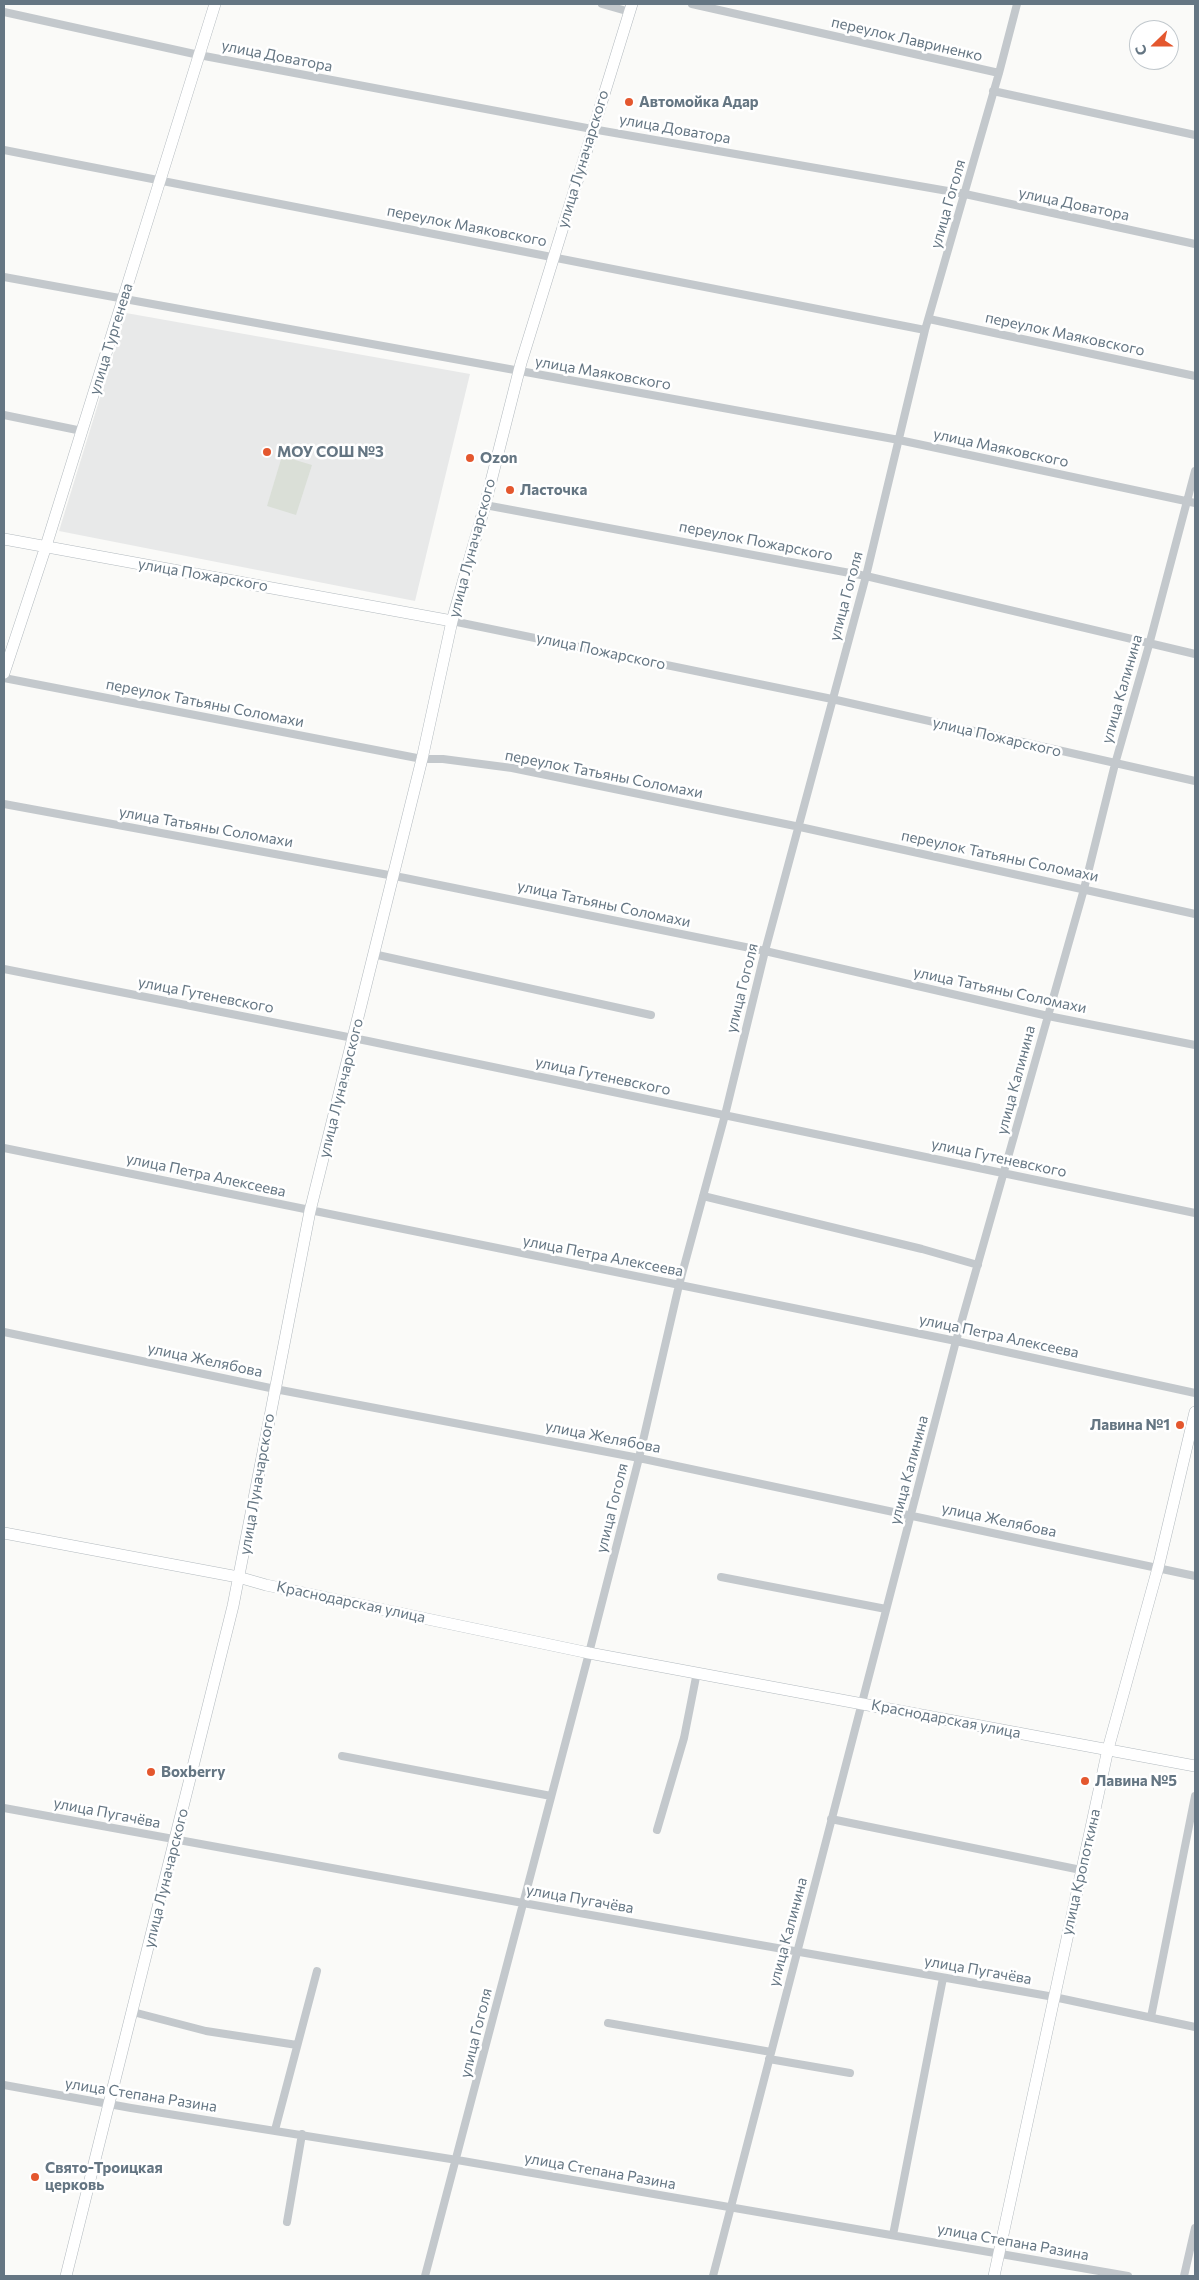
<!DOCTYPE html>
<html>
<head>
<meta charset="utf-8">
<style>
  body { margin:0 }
  #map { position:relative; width:1199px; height:2280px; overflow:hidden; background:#fafaf8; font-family:Commissioner,sans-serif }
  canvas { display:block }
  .frame { position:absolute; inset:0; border:5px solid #657683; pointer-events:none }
  .north { position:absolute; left:1129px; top:20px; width:50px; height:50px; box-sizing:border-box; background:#fff; border:1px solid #c1c8cd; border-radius:50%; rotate:248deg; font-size:14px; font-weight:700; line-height:20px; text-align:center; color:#657683 }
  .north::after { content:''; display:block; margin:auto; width:18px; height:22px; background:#e4572e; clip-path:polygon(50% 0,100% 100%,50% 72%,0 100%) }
</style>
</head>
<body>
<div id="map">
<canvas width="1199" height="2280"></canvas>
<div class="frame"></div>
<div class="north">С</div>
</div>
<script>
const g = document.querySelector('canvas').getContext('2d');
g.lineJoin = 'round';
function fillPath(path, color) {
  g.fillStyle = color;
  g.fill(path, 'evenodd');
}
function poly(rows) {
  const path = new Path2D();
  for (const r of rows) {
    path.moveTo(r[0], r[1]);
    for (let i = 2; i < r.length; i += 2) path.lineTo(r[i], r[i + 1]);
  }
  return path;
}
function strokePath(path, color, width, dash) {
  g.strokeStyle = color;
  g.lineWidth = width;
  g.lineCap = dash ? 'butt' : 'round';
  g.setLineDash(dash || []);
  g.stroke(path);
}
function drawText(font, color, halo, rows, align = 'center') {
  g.font = font + ' Commissioner,sans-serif';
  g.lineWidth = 5;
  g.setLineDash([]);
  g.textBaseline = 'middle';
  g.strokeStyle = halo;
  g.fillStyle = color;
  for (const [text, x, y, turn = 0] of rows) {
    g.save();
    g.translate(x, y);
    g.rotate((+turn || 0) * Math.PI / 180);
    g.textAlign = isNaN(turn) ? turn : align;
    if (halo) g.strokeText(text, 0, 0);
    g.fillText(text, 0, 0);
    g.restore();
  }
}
fillPath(poly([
  [126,313,470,374,415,601,59,531]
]), '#e8e9e9');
fillPath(poly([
  [282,456,312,465,296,515,267,506]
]), '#dadfd7');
const secondary = poly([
  [4,539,452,621],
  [4,673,46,546,215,4],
  [4,1533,238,1577,266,1585,589,1653,1195,1766],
  [66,2276,233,1606,310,1211,422,759,452,621,485,505,521,363,632,4],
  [994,2276,1108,1749,1158,1568,1195,1412]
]);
strokePath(secondary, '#b3babf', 12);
strokePath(poly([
  [602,4,630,12],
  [692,4,999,73],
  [4,12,199,55,592,129,965,194,1195,244],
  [993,91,1195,135],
  [4,150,925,330],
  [4,277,899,440,1195,503],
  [929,319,1195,376],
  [4,415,82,431],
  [485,505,866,576,1195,654],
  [452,621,832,699,1195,781],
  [4,678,422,759,443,759,512,768,800,827,1195,914],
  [4,804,405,878,765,951,1048,1016,1195,1045],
  [373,954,651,1015],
  [4,969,368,1041,1195,1213],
  [4,1148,956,1341,1195,1393],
  [703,1196,922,1249,978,1265],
  [4,1332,275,1389,639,1458,1195,1576],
  [721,1577,886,1609],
  [342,1756,551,1796],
  [4,1808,523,1903,1054,1997,1195,2027],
  [831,1819,1081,1870],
  [657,1830,684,1738,697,1672],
  [133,2012,206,2031,297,2045],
  [1151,2017,1195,1796],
  [608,2023,771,2052],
  [769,2059,850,2073],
  [4,2085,131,2108,457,2160,1128,2276],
  [275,2130,317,1971],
  [287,2222,302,2134],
  [893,2235,943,1978],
  [425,2276,589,1653,639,1458,679,1285,725,1115,765,951,866,576,925,330,999,73,1017,4],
  [713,2276,956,1341,1084,889,1115,764,1149,645,1195,471],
  [1184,2276,1195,2228]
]), '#c3c8cc', 8);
strokePath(secondary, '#fff', 11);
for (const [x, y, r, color] of [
  [629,102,5,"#e4572e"],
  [267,452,5,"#e4572e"],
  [470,458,5,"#e4572e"],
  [510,490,5,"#e4572e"],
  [1180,1425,5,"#e4572e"],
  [151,1772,5,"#e4572e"],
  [1085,1781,5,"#e4572e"],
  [35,2177,5,"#e4572e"]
]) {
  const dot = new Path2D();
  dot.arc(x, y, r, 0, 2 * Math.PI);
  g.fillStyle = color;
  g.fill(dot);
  strokePath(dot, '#fff', 2);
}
drawText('15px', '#657683', '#fff', [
  ["переулок Лавриненко",907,39,13],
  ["улица Доватора",277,56,11],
  ["улица Доватора",675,129,10],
  ["улица Луначарского",583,159,-73],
  ["улица Гоголя",948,204,-74],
  ["улица Доватора",1074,204,12],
  ["переулок Маяковского",467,226,11],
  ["переулок Маяковского",1065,334,12],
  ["улица Тургенева",111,339,-73],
  ["улица Маяковского",603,373,10],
  ["улица Маяковского",1001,448,12],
  ["переулок Пожарского",756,541,11],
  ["улица Луначарского",472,548,-75],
  ["улица Пожарского",203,575,10],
  ["улица Гоголя",846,596,-75],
  ["улица Пожарского",601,651,12],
  ["улица Калинина",1122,689,-74],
  ["переулок Татьяны Соломахи",205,703,11],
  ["улица Пожарского",997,737,13],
  ["переулок Татьяны Соломахи",604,774,11],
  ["улица Татьяны Соломахи",206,827,10],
  ["переулок Татьяны Соломахи",1000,856,12],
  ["улица Татьяны Соломахи",604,904,12],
  ["улица Гоголя",742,988,-76],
  ["улица Татьяны Соломахи",1000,990,12],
  ["улица Гутеневского",206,995,11],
  ["улица Гутеневского",603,1076,12],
  ["улица Калинина",1016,1080,-75],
  ["улица Луначарского",341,1088,-76],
  ["улица Гутеневского",999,1158,12],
  ["улица Петра Алексеева",206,1175,12],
  ["улица Петра Алексеева",603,1256,11],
  ["улица Петра Алексеева",999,1336,12],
  ["улица Желябова",205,1360,12],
  ["улица Желябова",603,1437,11],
  ["улица Калинина",909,1470,-75],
  ["улица Луначарского",257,1484,-80],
  ["улица Гоголя",612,1508,-76],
  ["улица Желябова",999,1520,12],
  ["Краснодарская улица",351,1602,12],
  ["Краснодарская улица",946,1719,11],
  ["улица Пугачёва",107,1813,11],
  ["улица Кропоткина",1081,1872,-77],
  ["улица Луначарского",166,1878,-76],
  ["улица Пугачёва",580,1899,10],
  ["улица Калинина",788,1932,-75],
  ["улица Пугачёва",978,1970,10],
  ["улица Гоголя",476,2033,-76],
  ["улица Степана Разина",141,2095,9],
  ["улица Степана Разина",600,2171,10],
  ["улица Степана Разина",1013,2242,10]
]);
drawText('bold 15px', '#657683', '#fff', [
  ["Автомойка Адар",639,102],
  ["МОУ СОШ №3",277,452],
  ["Ozon",480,458],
  ["Ласточка",520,490],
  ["Лавина №1",1170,1425,"right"],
  ["Boxberry",161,1772],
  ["Лавина №5",1095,1781],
  ["Свято-Троицкая",45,2168],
  ["церковь",45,2185]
], 'left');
</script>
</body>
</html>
